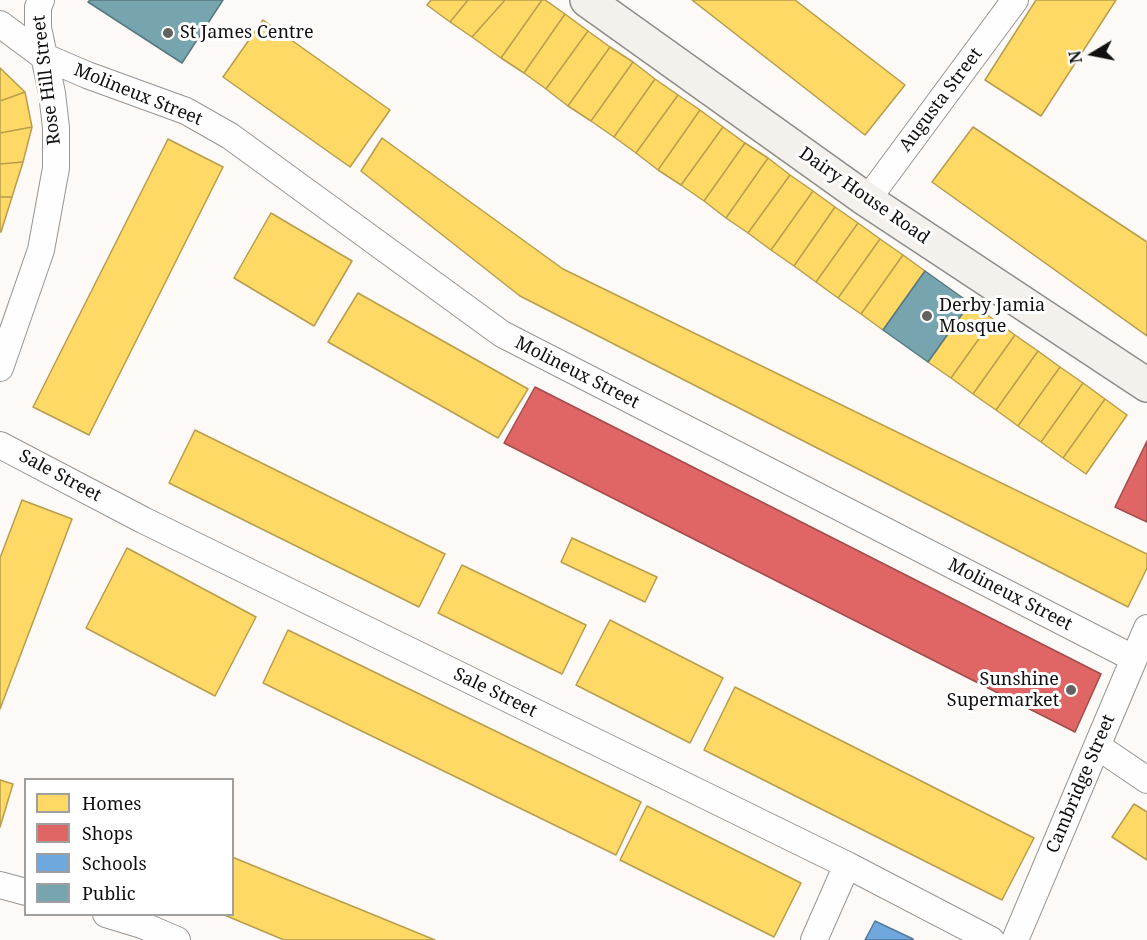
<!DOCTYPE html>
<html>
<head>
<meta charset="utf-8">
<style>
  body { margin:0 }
  #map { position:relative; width:1147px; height:940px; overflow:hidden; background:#fcf9f6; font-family:"Noto Serif",serif }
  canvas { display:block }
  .legend { position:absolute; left:24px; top:778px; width:210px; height:138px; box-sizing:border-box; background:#fff; border:2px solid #9f9f9f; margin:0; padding:8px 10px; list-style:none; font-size:18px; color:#101010 }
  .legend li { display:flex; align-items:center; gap:12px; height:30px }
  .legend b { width:30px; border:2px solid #9f9f9f }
  .north { position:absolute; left:1063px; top:24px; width:60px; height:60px; -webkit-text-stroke:4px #fff; paint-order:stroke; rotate:260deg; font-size:16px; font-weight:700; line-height:24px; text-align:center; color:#101010 }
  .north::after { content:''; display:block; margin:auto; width:21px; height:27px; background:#101010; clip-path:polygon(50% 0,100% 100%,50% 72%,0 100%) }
</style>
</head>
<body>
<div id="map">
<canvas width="1147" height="940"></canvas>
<ul class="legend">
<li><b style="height:16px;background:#ffd966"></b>Homes</li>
<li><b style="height:16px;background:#e06666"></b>Shops</li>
<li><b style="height:16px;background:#6fa8dc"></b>Schools</li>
<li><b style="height:16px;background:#76a5af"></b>Public</li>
</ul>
<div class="north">N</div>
</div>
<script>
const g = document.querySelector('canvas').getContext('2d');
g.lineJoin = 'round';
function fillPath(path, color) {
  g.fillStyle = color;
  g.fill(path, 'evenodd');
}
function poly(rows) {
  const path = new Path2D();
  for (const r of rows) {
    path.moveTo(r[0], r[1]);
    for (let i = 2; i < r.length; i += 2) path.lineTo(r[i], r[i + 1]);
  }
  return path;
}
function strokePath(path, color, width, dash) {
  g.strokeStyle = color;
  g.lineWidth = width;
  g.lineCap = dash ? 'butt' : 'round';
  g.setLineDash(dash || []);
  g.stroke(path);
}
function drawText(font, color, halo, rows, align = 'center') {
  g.font = font + ' "Noto Serif",serif';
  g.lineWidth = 6;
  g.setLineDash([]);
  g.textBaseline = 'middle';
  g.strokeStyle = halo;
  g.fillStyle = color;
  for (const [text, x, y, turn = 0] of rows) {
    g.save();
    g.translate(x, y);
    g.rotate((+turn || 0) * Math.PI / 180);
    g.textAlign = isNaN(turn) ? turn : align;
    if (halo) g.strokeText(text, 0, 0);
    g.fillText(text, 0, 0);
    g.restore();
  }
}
const homes = poly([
  [431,0,468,0,450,22,427,5,431,0],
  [468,0,505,0,472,37,450,22,468,0],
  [505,0,542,0,501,58,472,37,505,0],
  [542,0,545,0,565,14,524,73,501,58,542,0],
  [692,0,795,0,905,85,865,135,692,0],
  [1036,0,1116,0,1041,116,985,80,1036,0],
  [565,14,588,31,546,89,524,73,565,14],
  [263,20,390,110,350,167,223,77,263,20],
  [588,31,610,47,568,106,546,89,588,31],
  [610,47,633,62,591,121,568,106,610,47],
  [633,62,655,79,614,137,591,121,633,62],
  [0,68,25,92,0,101,0,68],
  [655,79,678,95,636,153,614,137,655,79],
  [25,92,32,127,0,133,0,101,25,92],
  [678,95,700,110,658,170,636,153,678,95],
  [700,110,723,127,681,185,658,170,700,110],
  [32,127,23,162,0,164,0,133,32,127],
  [723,127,745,143,704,201,681,185,723,127],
  [973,127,1147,242,1147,336,932,182,973,127],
  [382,138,563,269,1147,554,1147,568,1128,607,520,296,361,171,382,138],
  [168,139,223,167,89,435,33,407,168,139],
  [745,143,768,158,726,218,704,201,745,143],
  [768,158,790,175,748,233,726,218,768,158],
  [23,162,12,197,0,197,0,164,23,162],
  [790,175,813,191,771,250,748,233,790,175],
  [813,191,835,207,794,266,771,250,813,191],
  [0,197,12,197,1,232,0,232,0,197],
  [835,207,858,223,816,282,794,266,835,207],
  [271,213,352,261,314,326,234,278,271,213],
  [858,223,880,239,838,298,816,282,858,223],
  [880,239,903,255,861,314,838,298,880,239],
  [903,255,925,271,883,330,861,314,903,255],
  [358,293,528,389,498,438,328,342,358,293],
  [970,303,993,319,951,378,928,362,970,303],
  [993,319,1015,335,973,394,951,378,993,319],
  [1015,335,1038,351,996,410,973,394,1015,335],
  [1038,351,1060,367,1018,426,996,410,1038,351],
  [1060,367,1083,383,1041,442,1018,426,1060,367],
  [1083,383,1105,399,1063,458,1041,442,1083,383],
  [1105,399,1127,415,1086,474,1063,458,1105,399],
  [195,430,445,554,419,607,169,483,195,430],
  [22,500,72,519,0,709,0,558,22,500],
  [572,538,657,577,645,602,561,562,572,538],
  [127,548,256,617,215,696,86,628,127,548],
  [462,565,586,625,562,674,438,613,462,565],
  [610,620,723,678,690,743,576,685,610,620],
  [288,630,641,802,616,855,263,683,288,630],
  [735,687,1034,838,1002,900,704,750,735,687],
  [0,780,13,784,0,827,0,780],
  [1134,804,1147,812,1147,860,1112,837,1134,804],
  [647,806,801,883,774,937,620,860,647,806],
  [232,857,435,940,284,940,222,914,232,914,232,857]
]);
fillPath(homes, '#ffd966');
strokePath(homes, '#b79d4c', 1.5);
const shops = poly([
  [535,387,1101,674,1075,732,504,443,535,387],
  [1147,441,1147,522,1115,507,1147,441]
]);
fillPath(shops, '#e06666');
strokePath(shops, '#a24c4c', 1.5);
const schools = poly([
  [875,921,913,939,913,940,865,940,875,921]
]);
fillPath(schools, '#6fa8dc');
strokePath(schools, '#527a9f', 1.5);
const public = poly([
  [90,0,223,0,182,63,88,2,90,0],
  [925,271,970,303,928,362,883,330,925,271]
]);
fillPath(public, '#76a5af');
strokePath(public, '#57787f', 1.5);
const street = poly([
  [0,24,43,56,87,75,186,111,230,136,502,334,1133,658],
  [867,200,1015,0],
  [0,368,41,250,56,168,56,128,52,93,38,28,38,7,41,0],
  [0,445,143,520,847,865,991,940],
  [1097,746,1147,780],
  [0,885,26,892],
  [106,914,142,925,177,940],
  [814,940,847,865],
  [1015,940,1147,628]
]);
const secondary = poly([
  [587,0,867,200,1147,385]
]);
strokePath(street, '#969594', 28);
strokePath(secondary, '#8d8c8a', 36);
strokePath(street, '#fffefe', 26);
strokePath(secondary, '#f4f0ec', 33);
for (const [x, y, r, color] of [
  [168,33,6,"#636260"],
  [927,316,6,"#636260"],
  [1071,690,6,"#636260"]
]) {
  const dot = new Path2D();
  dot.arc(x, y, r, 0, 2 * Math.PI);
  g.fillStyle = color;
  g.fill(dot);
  strokePath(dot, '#fff', 2);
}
drawText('18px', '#101010', '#fff', [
  ["St James Centre",180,33],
  ["Derby Jamia",939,306],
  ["Mosque",939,327],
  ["Sunshine",1059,680,"right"],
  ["Supermarket",1059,701,"right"]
], 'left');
drawText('18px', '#101010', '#fff', [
  ["Rose Hill Street",47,80,-97],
  ["Molineux Street",138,95,22],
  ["Augusta Street",941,100,-53],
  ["Dairy House Road",864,196,35],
  ["Molineux Street",577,373,27],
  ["Sale Street",60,476,28],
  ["Molineux Street",1010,595,27],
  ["Sale Street",495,693,26],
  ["Cambridge Street",1081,784,-67]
]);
</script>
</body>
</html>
